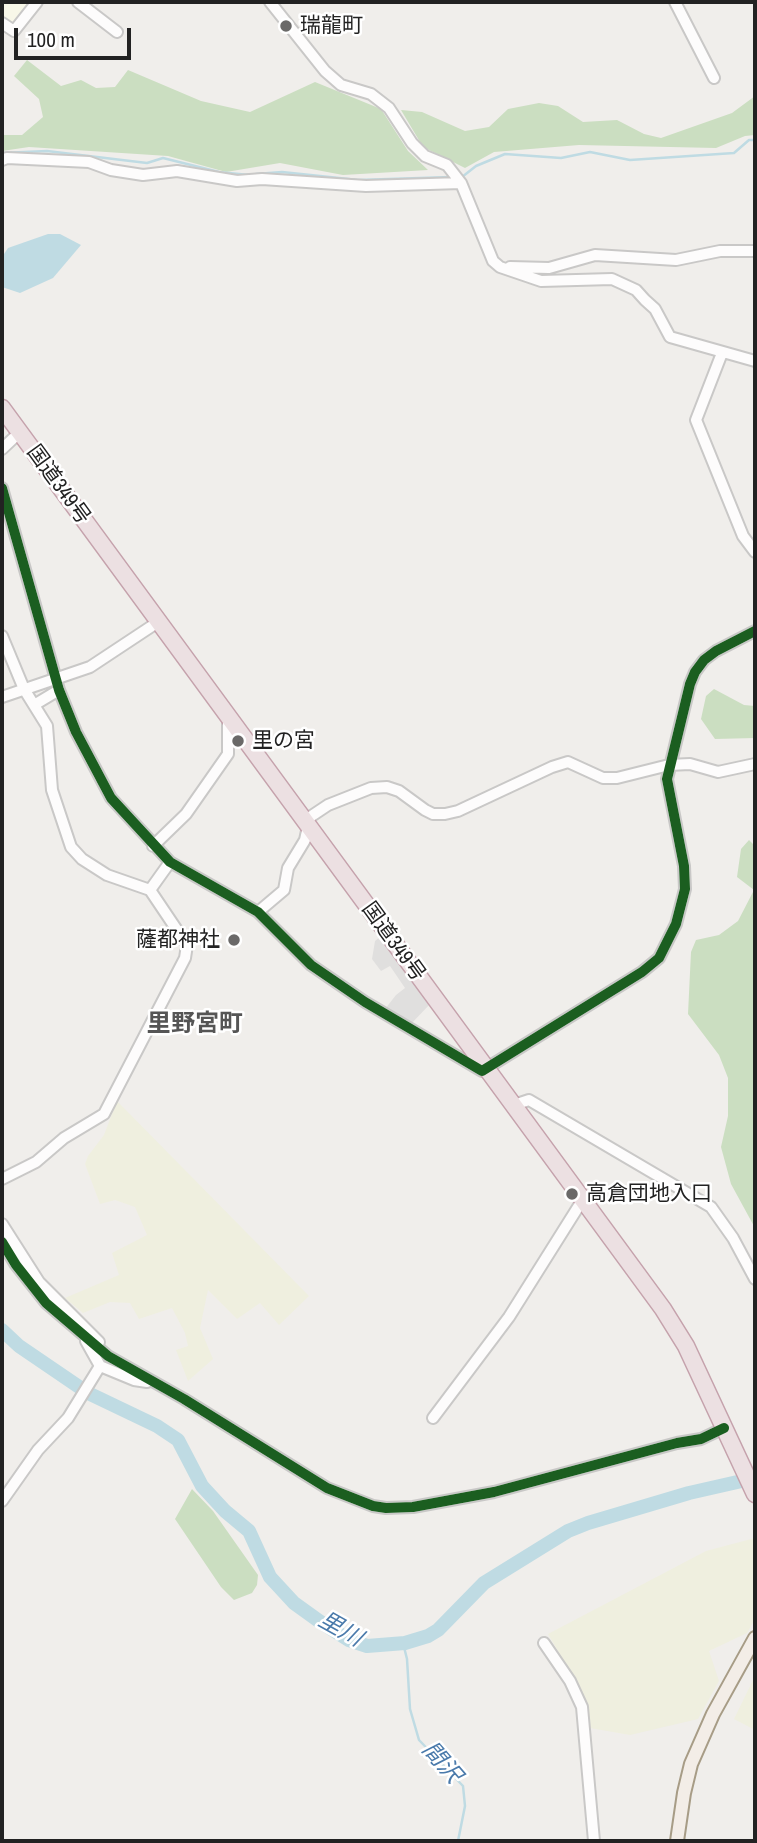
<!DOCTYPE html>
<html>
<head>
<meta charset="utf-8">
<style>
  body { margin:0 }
  #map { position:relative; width:757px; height:1843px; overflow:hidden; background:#f0eeeb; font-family:"Archivo Narrow",sans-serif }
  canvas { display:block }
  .frame { position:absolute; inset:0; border:4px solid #222; pointer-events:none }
  .scale { position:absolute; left:14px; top:28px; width:117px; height:32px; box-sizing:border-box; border:4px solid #222; border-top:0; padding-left:9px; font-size:21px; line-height:24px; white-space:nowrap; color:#222; -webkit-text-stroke:5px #fff; paint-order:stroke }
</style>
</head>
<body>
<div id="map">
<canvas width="757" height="1843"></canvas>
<div class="frame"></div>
<div class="scale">100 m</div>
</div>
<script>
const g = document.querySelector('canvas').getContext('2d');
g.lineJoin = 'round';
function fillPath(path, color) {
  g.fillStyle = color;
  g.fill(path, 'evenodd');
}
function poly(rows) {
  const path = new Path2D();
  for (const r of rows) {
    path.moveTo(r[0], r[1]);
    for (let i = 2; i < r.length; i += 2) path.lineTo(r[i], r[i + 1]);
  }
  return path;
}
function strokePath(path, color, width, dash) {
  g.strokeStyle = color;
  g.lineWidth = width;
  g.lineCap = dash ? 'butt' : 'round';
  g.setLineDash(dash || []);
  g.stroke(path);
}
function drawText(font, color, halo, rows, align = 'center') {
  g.font = font + ' "Archivo Narrow","Noto Sans JP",sans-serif';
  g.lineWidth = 5;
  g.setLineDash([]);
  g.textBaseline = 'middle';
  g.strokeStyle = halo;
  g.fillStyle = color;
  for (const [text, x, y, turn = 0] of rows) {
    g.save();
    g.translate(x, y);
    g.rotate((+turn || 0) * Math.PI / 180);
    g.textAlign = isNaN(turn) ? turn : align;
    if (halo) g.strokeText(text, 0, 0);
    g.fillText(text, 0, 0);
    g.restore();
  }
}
fillPath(poly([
  [2,2,31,2,13,26,2,18]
]), '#f8f7e8');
fillPath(poly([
  [117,1101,309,1296,279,1325,260,1303,237,1319,208,1290,200,1328,213,1359,188,1381,176,1350,188,1346,185,1333,172,1308,139,1319,130,1303,110,1302,83,1313,65,1298,119,1275,112,1253,147,1235,135,1207,115,1200,100,1204,85,1164,88,1156,104,1135],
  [755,1538,755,1619,747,1633,709,1651,719,1681,698,1719,630,1735,590,1728,587,1708,573,1677,548,1634,706,1551],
  [755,1676,755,1730,734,1719]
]), '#efefdf');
fillPath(poly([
  [27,60,61,86,81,80,96,88,115,87,128,70,201,101,250,112,315,82,381,109,408,151,428,170,343,175,280,163,226,172,168,156,29,147,2,151,2,135,22,135,43,117,39,99,14,76],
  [755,96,755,135,745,136,716,148,579,145,494,152,465,168,423,147,401,110,422,112,465,131,489,127,508,109,539,103,558,106,583,122,617,120,644,134,661,138,732,113],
  [714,689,744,705,755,706,755,738,715,739,701,719,706,696],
  [749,840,755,846,755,1228,731,1184,721,1147,728,1116,728,1078,719,1055,688,1014,691,952,696,940,719,935,738,921,754,890,737,877,741,849],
  [192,1489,213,1511,258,1575,257,1585,252,1593,234,1600,221,1587,175,1519]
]), '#cbdec1');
fillPath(poly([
  [381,936,431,1003,410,1025,385,1009,396,995,405,988,390,966,381,971,372,959,375,941]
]), '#e0dfde');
fillPath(poly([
  [48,234,60,234,81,245,53,278,20,293,2,287,2,257,8,248]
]), '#bfdbe3');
strokePath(poly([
  [2,153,47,151,147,163,163,158,219,172,249,175],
  [256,174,282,172,358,180,451,177],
  [462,177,476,166,505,154,561,158,590,152,630,160,734,153,749,140,755,140],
  [403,1643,407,1659,410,1709,419,1740,463,1786,465,1806,458,1841]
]), '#bfdbe3', 2.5);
strokePath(poly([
  [2,1330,19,1346,88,1393,157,1426,178,1440,202,1486,225,1511,249,1531,270,1577,294,1603,319,1621,349,1640,367,1646,405,1643,428,1636,438,1630,484,1583,568,1531,588,1523,689,1493,755,1478]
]), '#bfdbe3', 14);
const minor = poly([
  [78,2,117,32],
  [270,2,325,71,341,85,371,94,389,108,412,143,425,156,447,165,461,183,493,261,500,267,541,281,612,279,636,290,645,300,655,309,670,337,755,361],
  [675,2,714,78],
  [2,23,14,31,37,2],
  [2,160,7,158,89,162,111,170,143,175,177,171,237,181,262,179,366,186,461,183],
  [510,267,549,268,595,255,676,260,720,251,755,251],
  [722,353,696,420,743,536,755,552],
  [2,449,20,432],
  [2,488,59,690,76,732,111,798,170,862,258,912,311,965,365,1002,482,1071,642,972,659,958,676,924,685,889,684,866,667,779,690,684,695,672,704,660,716,651,755,631],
  [2,636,24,689,47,726,52,790,71,847,82,859,107,875,150,890],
  [2,697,90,667,158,622],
  [34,705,59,690],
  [153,846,186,814,228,754,228,717],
  [258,912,284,890,288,868,305,840,310,817,328,805,371,788,387,787,399,791,425,810,433,814,445,814,458,811,552,767,568,762,603,778,617,778,669,765,690,764,718,772,755,764],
  [514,1105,529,1100,711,1207,733,1238,755,1279],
  [2,1179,36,1162,64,1138,104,1114,185,958,187,945,150,890,170,862],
  [2,1224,39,1282,99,1342],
  [2,1242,16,1265,46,1303,108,1356,184,1399,327,1488,373,1506,386,1508,413,1507,494,1492,677,1443,701,1439,724,1428],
  [86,1341,100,1366,134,1380,147,1382],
  [433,1418,509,1317,580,1204,585,1202],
  [2,1501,38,1450,68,1418,100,1366],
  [544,1643,570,1681,582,1707,594,1841]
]);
const major = poly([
  [677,1841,684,1793,691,1764,713,1714,755,1638]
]);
const highway = poly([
  [2,408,663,1309,686,1346,755,1494]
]);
strokePath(minor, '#c9c8c7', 14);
strokePath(major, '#a79c86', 16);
strokePath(highway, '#c5a2ac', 19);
strokePath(minor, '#fdfcfc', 10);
strokePath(major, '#f3ede7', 12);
strokePath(highway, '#ece0e2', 16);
strokePath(poly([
  [2,488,59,690,76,732,111,798,170,862,258,912,311,965,365,1002,482,1071,642,972,659,958,676,924,685,889,684,866,667,779,690,684,695,672,704,660,716,651,755,631],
  [2,1242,16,1265,46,1303,108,1356,184,1399,327,1488,373,1506,386,1508,413,1507,494,1492,677,1443,701,1439,724,1428]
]), '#1b5e20', 10);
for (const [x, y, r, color] of [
  [286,26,7,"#6a6968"],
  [238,741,7,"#6a6968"],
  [234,940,7,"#6a6968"],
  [572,1194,7,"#6a6968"]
]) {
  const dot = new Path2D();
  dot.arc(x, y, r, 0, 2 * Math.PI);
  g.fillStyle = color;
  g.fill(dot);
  strokePath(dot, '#fff', 2.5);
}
drawText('21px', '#222', '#fff', [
  ["瑞龍町",300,26],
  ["里の宮",252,741],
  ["薩都神社",220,940,"right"],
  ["高倉団地入口",586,1194]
], 'left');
drawText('21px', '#222', '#fff', [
  ["国道349号",58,485,54],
  ["国道349号",393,942,54]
]);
drawText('italic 23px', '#4a7aab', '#fff', [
  ["里川",340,1630,29],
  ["間沢",441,1763,49]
]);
drawText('bold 24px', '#555', '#fff', [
  ["里野宮町",195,1025]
]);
</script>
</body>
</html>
